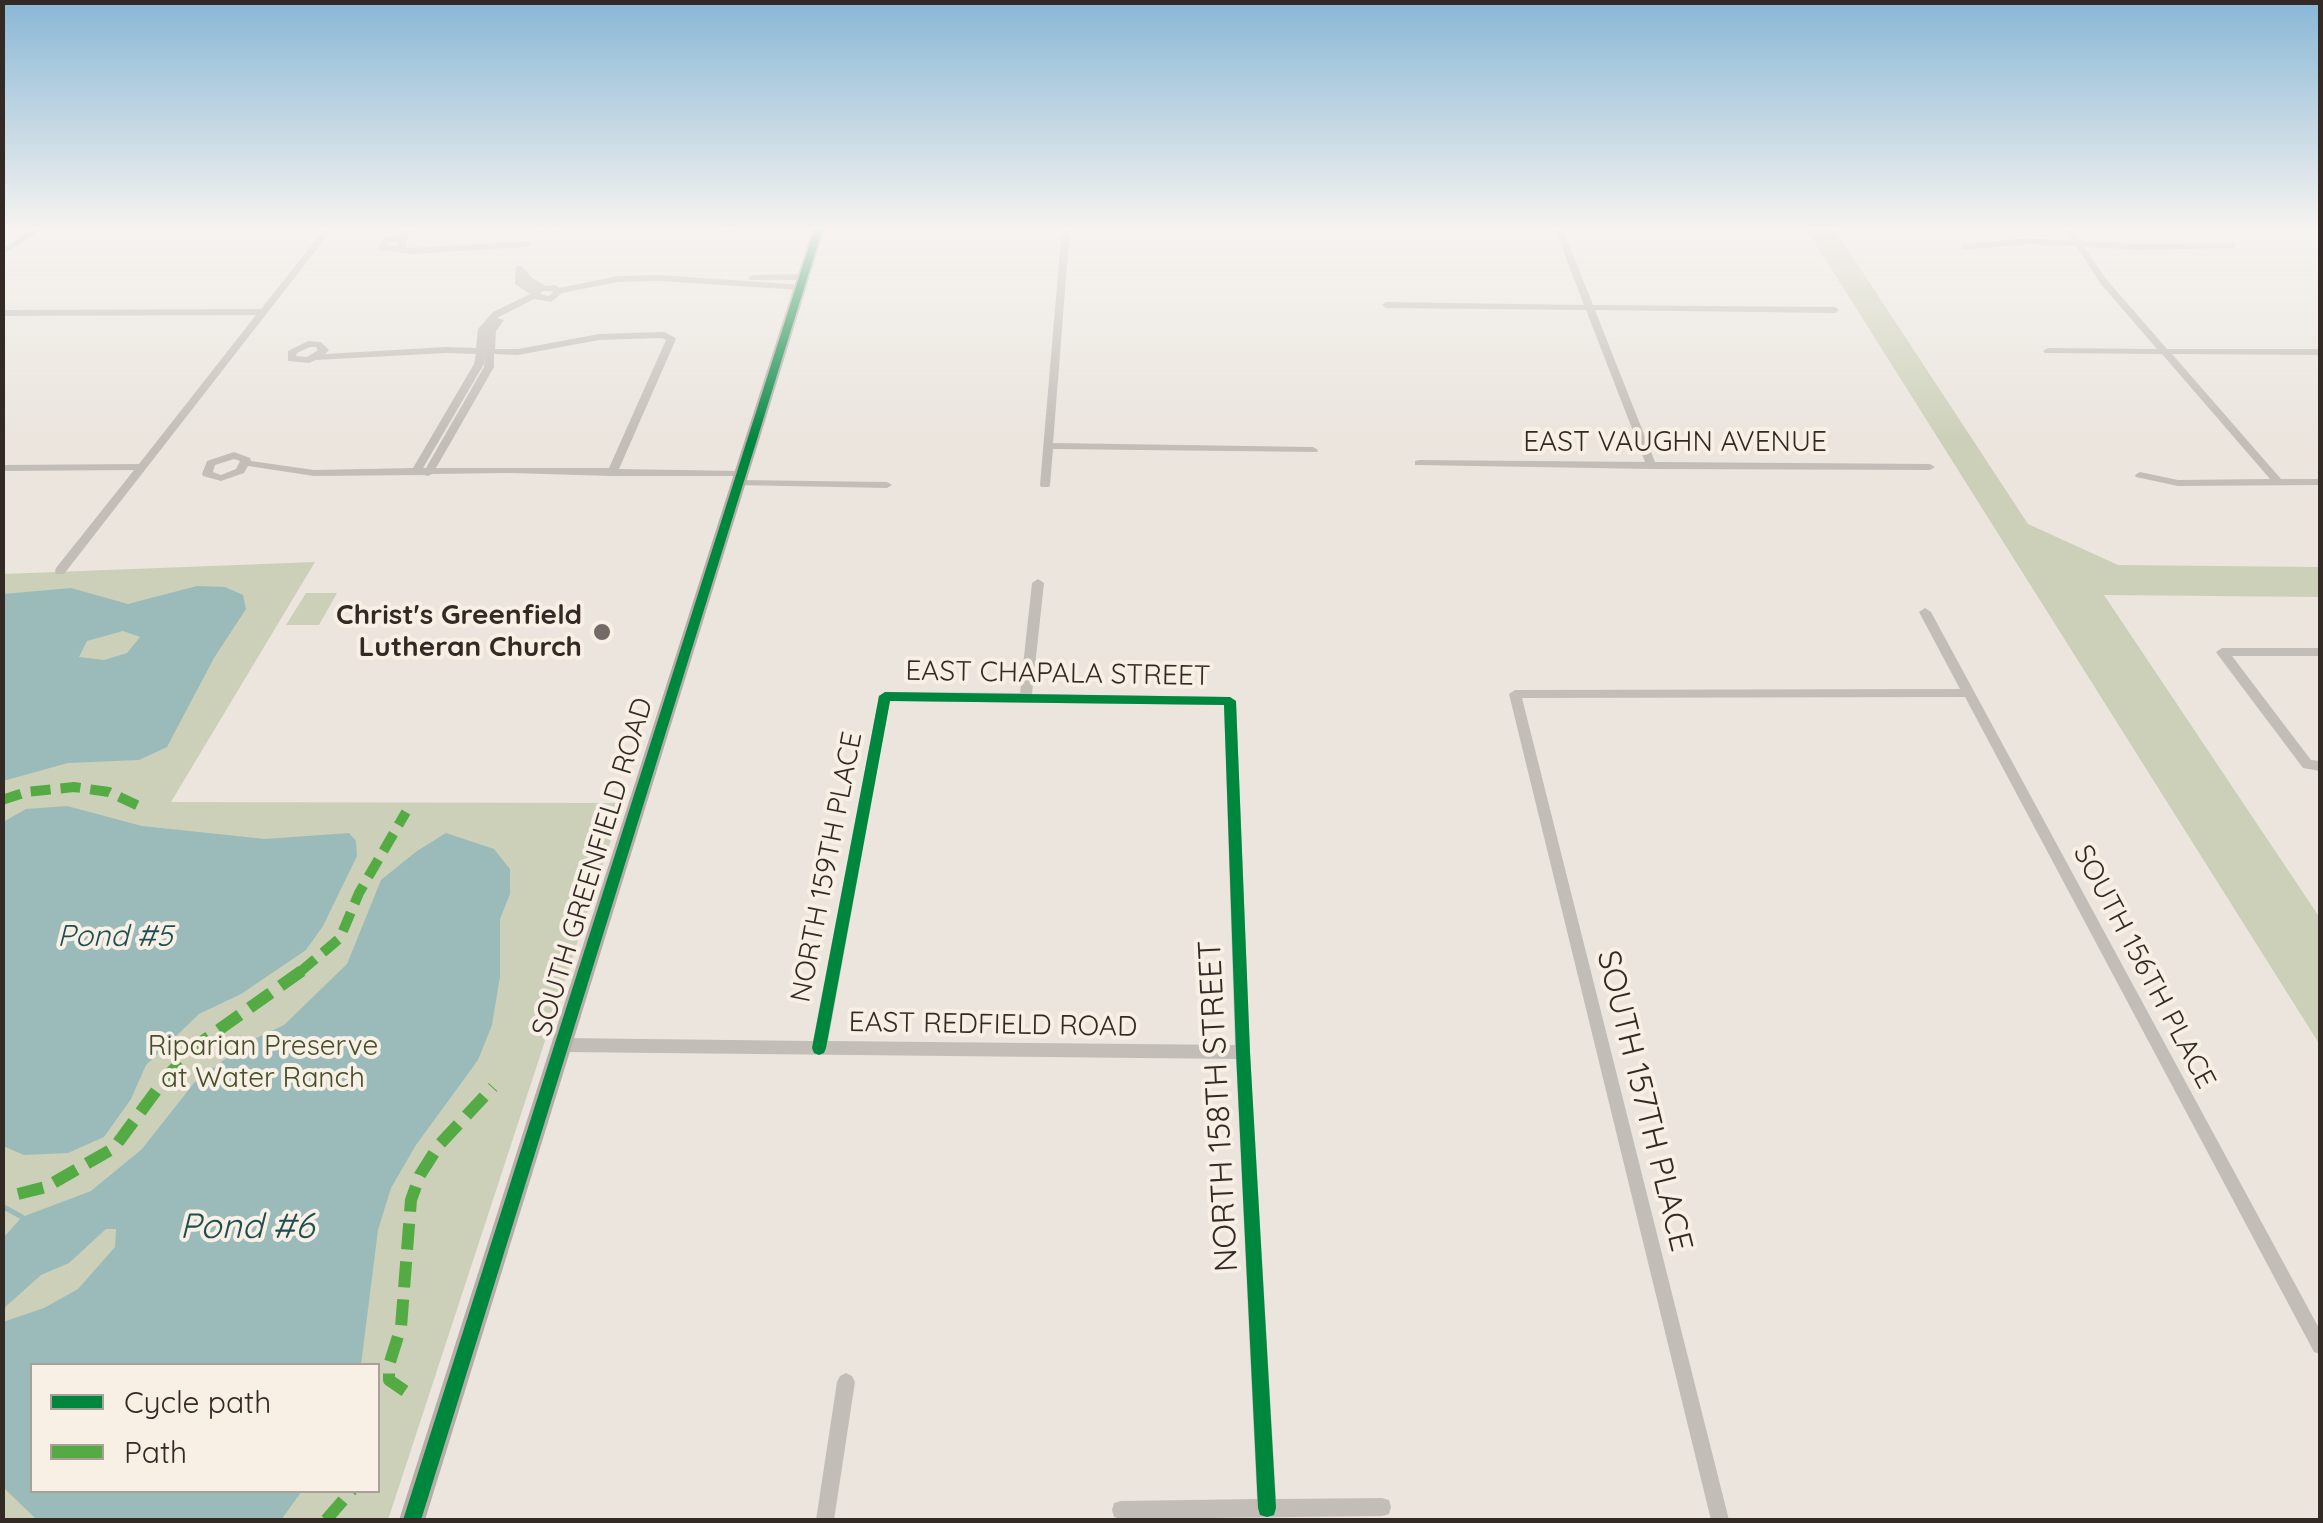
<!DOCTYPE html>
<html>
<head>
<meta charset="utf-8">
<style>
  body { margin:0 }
  #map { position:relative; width:2323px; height:1523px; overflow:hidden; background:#ebe5de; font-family:Quicksand,sans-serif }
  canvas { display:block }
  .frame { position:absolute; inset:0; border:5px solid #332a26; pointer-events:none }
  .legend { position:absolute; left:30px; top:1363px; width:350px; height:130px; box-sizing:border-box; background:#f8efe5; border:2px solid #a9a099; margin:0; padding:12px 18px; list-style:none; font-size:30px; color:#332a26 }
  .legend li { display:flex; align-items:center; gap:20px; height:50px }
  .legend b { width:50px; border:2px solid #a9a099 }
</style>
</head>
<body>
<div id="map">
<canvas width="2323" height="1523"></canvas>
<div class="frame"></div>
<ul class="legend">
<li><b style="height:12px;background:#00873e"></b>Cycle path</li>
<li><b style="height:12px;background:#54ab44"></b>Path</li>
</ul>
</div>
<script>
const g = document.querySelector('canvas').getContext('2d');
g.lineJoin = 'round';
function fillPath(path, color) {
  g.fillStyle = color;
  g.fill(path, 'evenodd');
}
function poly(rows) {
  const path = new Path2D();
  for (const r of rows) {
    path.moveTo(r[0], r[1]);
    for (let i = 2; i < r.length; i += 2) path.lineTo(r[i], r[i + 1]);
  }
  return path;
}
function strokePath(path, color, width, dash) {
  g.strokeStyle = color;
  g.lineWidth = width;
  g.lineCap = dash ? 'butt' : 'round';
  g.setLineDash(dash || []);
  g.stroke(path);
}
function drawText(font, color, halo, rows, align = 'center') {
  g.font = font + ' Quicksand,sans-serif';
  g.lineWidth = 8;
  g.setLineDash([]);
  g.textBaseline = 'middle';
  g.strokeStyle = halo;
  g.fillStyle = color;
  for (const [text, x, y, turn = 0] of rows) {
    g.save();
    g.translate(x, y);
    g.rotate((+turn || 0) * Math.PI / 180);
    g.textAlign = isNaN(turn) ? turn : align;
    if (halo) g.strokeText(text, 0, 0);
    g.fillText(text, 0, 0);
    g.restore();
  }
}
fillPath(poly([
  [1805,227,1833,227,2028,524,2118,565,2320,567,2320,597,2104,595,2320,918,2320,1045],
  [315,562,171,802,623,803,388,1520,3,1520,3,574],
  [32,1366,378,1366,378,1490,32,1490],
  [306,593,337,593,319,625,286,625]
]), '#ccd0b9');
fillPath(poly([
  [197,586,225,587,243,595,246,609,214,658,167,747,139,760,68,763,3,781,3,594,71,588,128,604],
  [123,631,140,637,127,653,104,660,79,657,87,641],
  [67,806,142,826,265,839,349,833,356,841,357,856,323,926,306,950,241,994,199,1014,146,1065,131,1099,104,1137,68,1153,24,1155,3,1146,3,822,26,809],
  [446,833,494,849,510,869,510,894,500,919,500,977,492,1025,478,1060,416,1145,391,1188,378,1230,361,1365,32,1366,32,1490,302,1491,281,1520,37,1520,3,1487,3,1322,44,1308,78,1289,115,1247,116,1229,106,1229,69,1263,41,1275,3,1309,3,1238,22,1217,91,1191,142,1149,194,1083,246,1043,284,1025,347,964,381,880,417,851]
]), '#9bbbba');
strokePath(poly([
  [2,234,13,227]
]), '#9bbbba', 2.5);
strokePath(poly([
  [2,1206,22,1217]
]), '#9bbbba', 5);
fillPath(poly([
  [36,227,46,227,2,255,2,249,36,227]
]), '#9bbbba');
fillPath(poly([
  [326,227,334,227,64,574,56,574,55,571,56,568,134,470,2,471,2,465,139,464,256,315,2,316,2,310,261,309,326,227],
  [407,227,415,227,407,238,406,247,411,248,527,241,531,244,527,247,411,254,379,250,378,248,384,238,400,236,407,227],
  [399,241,398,246,388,246,390,242,399,241],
  [564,227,673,227,669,229,538,232,534,230,538,228,564,227],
  [712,227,721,227,726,231,737,227,748,227,725,236,712,227],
  [1062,227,1070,227,1053,443,1313,447,1318,450,1317,452,1053,449,1050,485,1049,487,1041,487,1040,485,1062,227],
  [1554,227,1562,227,1593,305,1835,307,1839,310,1835,313,1595,310,1655,462,1930,464,1935,467,1930,470,1652,469,1415,465,1415,461,1419,460,1645,462,1586,310,1386,308,1382,305,1386,302,1584,305,1554,227],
  [2063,227,2071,227,2081,241,2141,244,2235,243,2235,247,2232,248,2141,250,2084,247,2106,279,2167,349,2320,349,2320,355,2172,354,2281,479,2320,479,2320,485,2178,486,2136,477,2135,475,2140,472,2178,480,2270,479,2162,354,2045,353,2043,351,2048,348,2157,349,2100,283,2076,246,2027,244,1964,250,1960,247,1964,244,2027,238,2072,241,2063,227],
  [516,266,522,266,532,278,546,286,555,285,559,288,618,276,660,275,803,285,804,287,800,290,660,281,618,282,562,293,551,302,534,299,497,318,504,320,496,331,495,349,518,349,599,334,664,332,674,337,676,339,619,469,742,471,747,474,746,476,612,476,511,473,432,474,428,476,424,475,314,476,248,466,244,473,221,481,203,476,202,474,207,461,234,452,250,458,251,461,314,470,413,468,474,364,476,354,446,353,316,360,309,363,288,361,288,351,308,341,321,342,329,350,325,354,446,347,476,348,478,329,493,312,530,294,515,284,516,266],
  [543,291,552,291,553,292,549,296,540,294,543,291],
  [662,338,666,340,609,468,436,468,494,367,494,354,518,355,599,340,662,338],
  [310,347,316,347,318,350,307,357,296,356,297,353,310,347],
  [485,354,484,367,426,468,423,468,484,364,485,354],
  [234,459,240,461,236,469,221,475,213,472,215,465,234,459],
  [752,275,803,274,807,277,803,280,749,280,748,278,752,275],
  [739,480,887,482,892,485,887,488,735,485,735,481,739,480],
  [1038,579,1044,583,1032,694,1230,697,1236,701,1250,1052,1276,1499,1382,1498,1389,1500,1391,1507,1389,1514,1382,1516,1121,1519,1114,1517,1112,1510,1114,1503,1121,1501,1257,1499,1236,1059,564,1052,559,1050,557,1045,559,1040,564,1038,813,1041,879,696,885,692,1020,693,1032,583,1038,579],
  [890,701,1224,705,1235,1045,828,1041,890,701],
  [1925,608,1931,612,2320,1330,2320,1354,2314,1352,1965,697,1522,698,1729,1520,1711,1520,1509,694,1515,690,1960,689,1919,612,1925,608],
  [2222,648,2320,648,2320,656,2232,656,2311,760,2320,761,2320,771,2303,768,2218,655,2216,652,2222,648],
  [846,1373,852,1376,855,1382,834,1520,816,1520,837,1382,840,1376,846,1373]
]), '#c3bdb8');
fillPath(poly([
  [813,227,825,227,425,1520,399,1520,813,227]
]), '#b4ada8');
strokePath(poly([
  [2,800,26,792,74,787,109,792,141,807],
  [300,972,340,938,359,893,406,812]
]), '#54ab44', 10, [20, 10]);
strokePath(poly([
  [18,1194,46,1187,114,1148,167,1076,203,1041,303,970],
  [405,1391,389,1380,389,1365,401,1327,411,1200,420,1175,439,1145,493,1087],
  [326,1520,352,1490]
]), '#54ab44', 12, [26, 12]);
fillPath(poly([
  [815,227,823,227,421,1520,403,1520,815,227],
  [885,692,1230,697,1236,701,1250,1052,1276,1508,1274,1515,1267,1517,1260,1515,1258,1508,1236,1052,1224,705,890,701,826,1048,824,1053,819,1055,814,1053,812,1048,879,696,885,692]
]), '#00873e');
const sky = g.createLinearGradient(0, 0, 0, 440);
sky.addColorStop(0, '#89b7d6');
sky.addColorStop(0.52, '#f6f3f0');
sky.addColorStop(1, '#f6f3f000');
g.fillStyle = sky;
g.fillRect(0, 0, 2323, 440);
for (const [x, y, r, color] of [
  [602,632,10,"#736b66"]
]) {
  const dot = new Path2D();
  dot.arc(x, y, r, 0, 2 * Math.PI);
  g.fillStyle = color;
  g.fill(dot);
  strokePath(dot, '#f8efe5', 4);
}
drawText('28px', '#332a26', '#f8efe5', [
  ["EAST VAUGHN AVENUE",1675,443],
  ["EAST CHAPALA STREET",1058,674,1],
  ["SOUTH GREENFIELD ROAD",593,867,-73],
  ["NORTH 159TH PLACE",827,867,-79],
  ["SOUTH 156TH PLACE",2144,967,62],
  ["EAST REDFIELD ROAD",993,1025,1]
]);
drawText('bold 28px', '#332a26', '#f8efe5', [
  ["Christ's Greenfield",582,616],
  ["Lutheran Church",582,648]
], 'right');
drawText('28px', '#43502b', '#f8efe5', [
  ["Riparian Preserve",263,1047],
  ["at Water Ranch",263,1079]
]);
drawText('italic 30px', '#1e4f53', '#f8efe5', [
  ["Pond #5",115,937]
]);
drawText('32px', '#332a26', '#f8efe5', [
  ["SOUTH 157TH PLACE",1644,1101,76],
  ["NORTH 158TH STREET",1219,1106,-93]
]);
drawText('italic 35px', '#1e4f53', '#f8efe5', [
  ["Pond #6",247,1227]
]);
</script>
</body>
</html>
